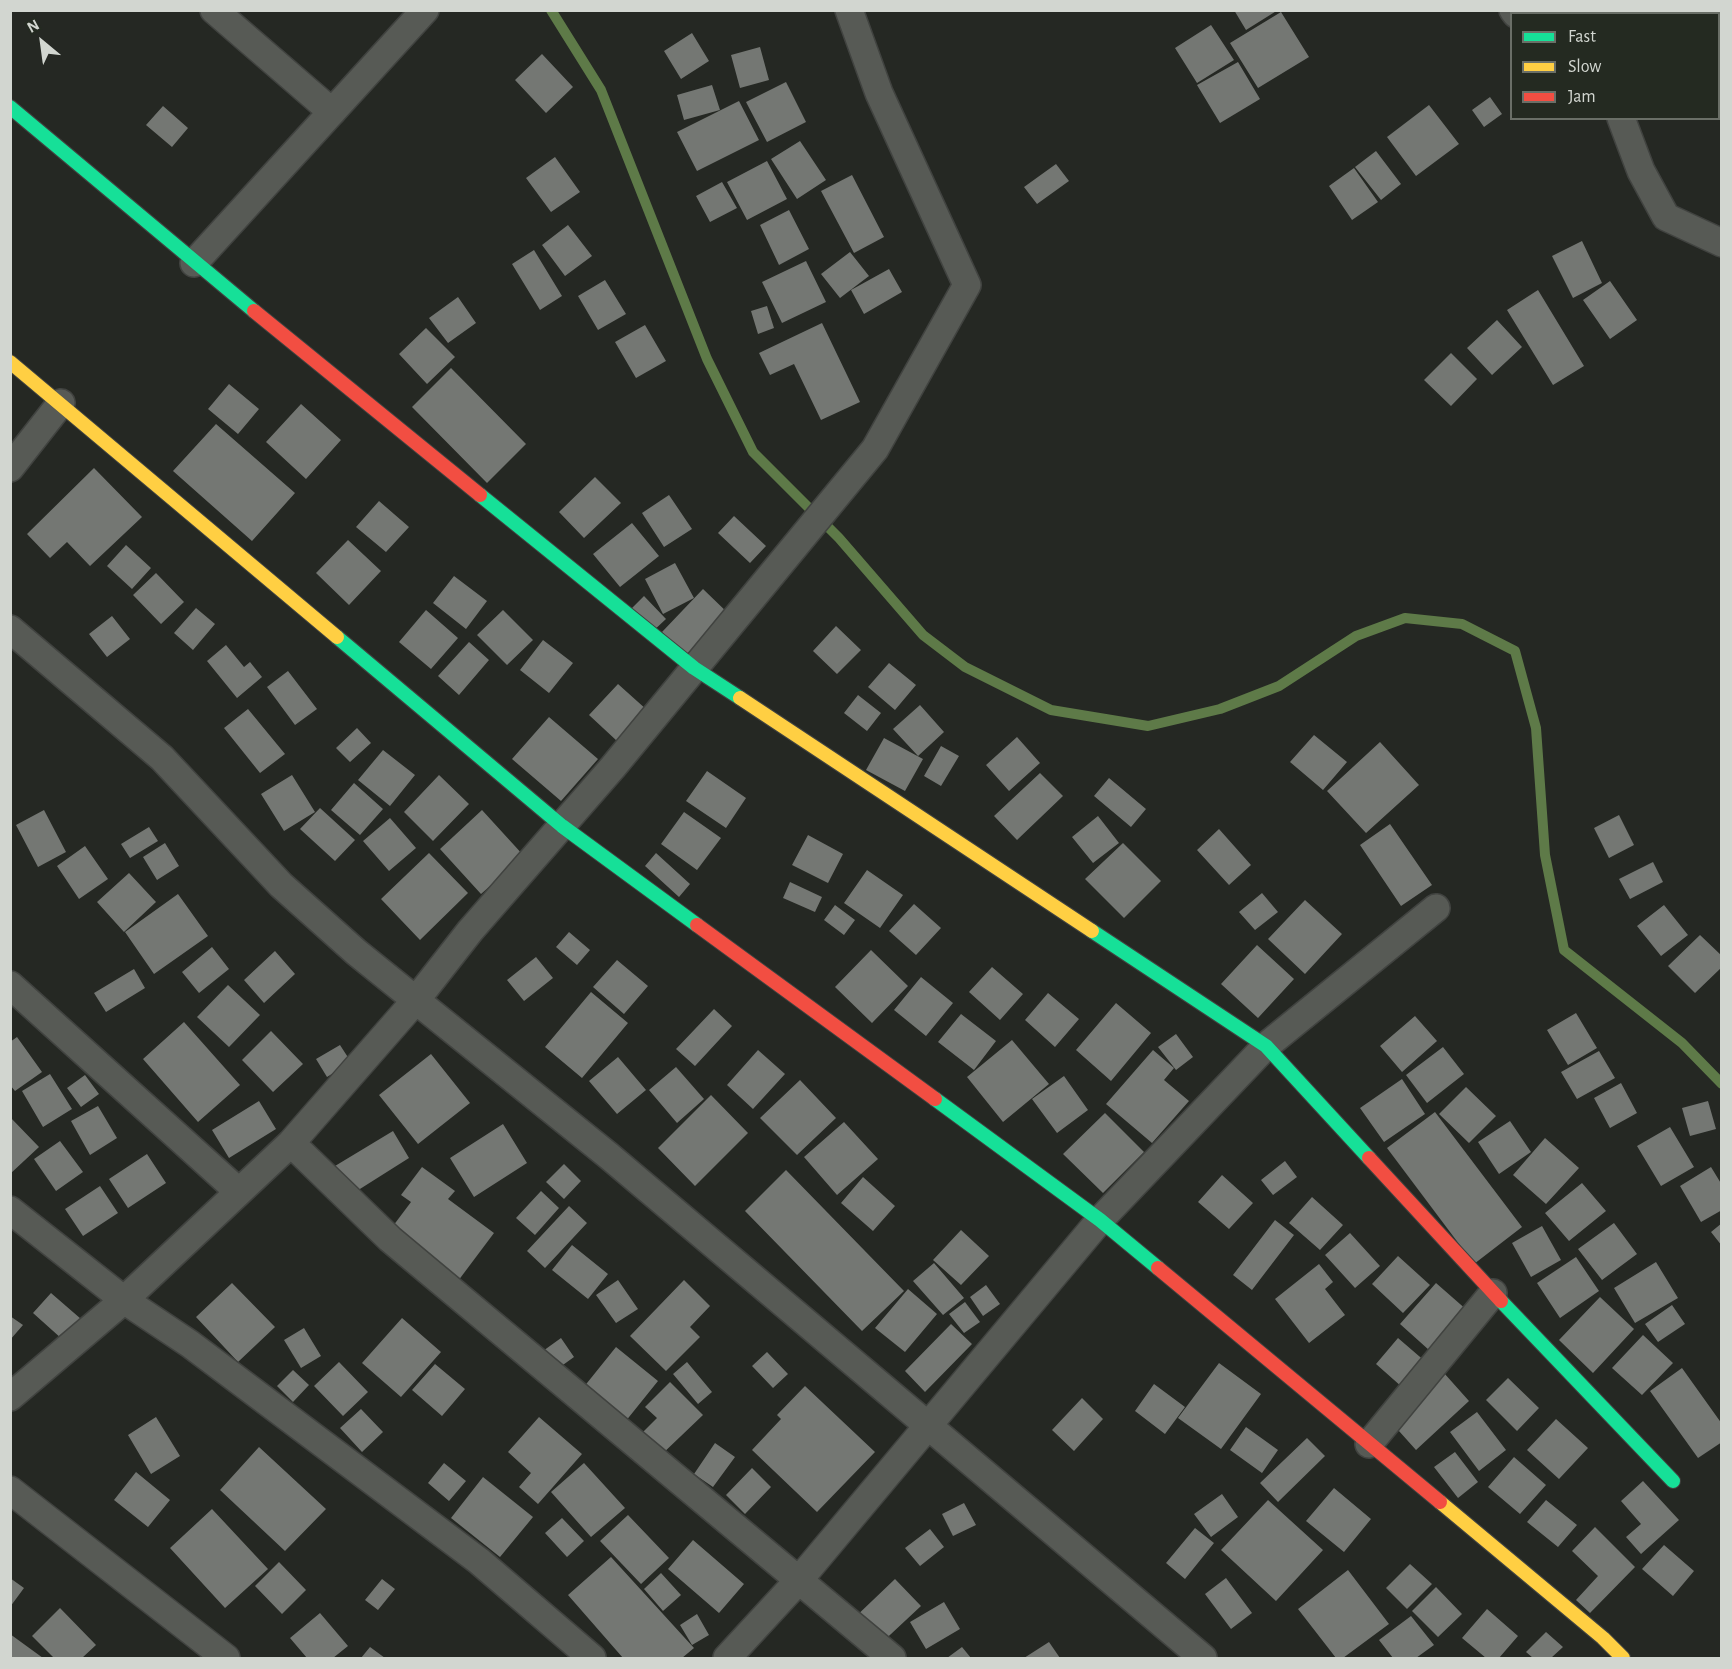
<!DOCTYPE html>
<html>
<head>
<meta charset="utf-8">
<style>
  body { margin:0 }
  #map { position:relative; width:1732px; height:1669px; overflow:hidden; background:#252823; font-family:"Alegreya Sans",sans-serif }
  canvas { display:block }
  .frame { position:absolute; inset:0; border:12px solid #d2d6d0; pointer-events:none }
  .legend { position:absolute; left:1510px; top:12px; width:210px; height:108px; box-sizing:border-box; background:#242a21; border:2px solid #6a6f67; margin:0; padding:8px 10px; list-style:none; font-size:18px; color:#d2d6d0 }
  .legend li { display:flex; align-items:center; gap:12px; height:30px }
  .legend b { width:30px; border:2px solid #6a6f67 }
  .north { position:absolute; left:12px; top:12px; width:60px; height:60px; -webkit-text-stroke:4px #242a21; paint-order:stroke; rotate:331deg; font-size:16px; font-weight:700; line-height:24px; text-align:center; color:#d2d6d0 }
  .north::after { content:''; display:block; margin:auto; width:21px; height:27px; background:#d2d6d0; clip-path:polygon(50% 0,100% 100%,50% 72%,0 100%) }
</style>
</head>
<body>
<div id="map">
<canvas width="1732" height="1669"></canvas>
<div class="frame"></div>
<ul class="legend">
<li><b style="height:8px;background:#16e098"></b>Fast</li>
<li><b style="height:8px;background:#ffcf43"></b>Slow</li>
<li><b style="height:8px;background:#f24e42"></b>Jam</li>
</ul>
<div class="north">N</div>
</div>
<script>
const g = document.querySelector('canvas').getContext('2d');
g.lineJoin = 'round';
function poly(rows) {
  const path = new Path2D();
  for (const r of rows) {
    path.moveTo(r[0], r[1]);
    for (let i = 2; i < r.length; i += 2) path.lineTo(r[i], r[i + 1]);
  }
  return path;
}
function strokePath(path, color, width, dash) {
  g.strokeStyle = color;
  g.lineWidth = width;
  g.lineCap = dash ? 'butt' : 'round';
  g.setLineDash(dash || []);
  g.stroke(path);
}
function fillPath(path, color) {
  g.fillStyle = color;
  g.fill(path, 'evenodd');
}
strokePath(poly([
  [551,10,601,90,707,359,753,452,839,538,923,635,965,667,1051,710,1148,726,1220,709,1279,686,1356,636,1405,618,1462,624,1515,651,1536,728,1545,855,1564,950,1682,1043,1722,1084]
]), '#5e7a48', 10);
fillPath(poly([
  [1234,10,1278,10,1246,30],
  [1281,12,1309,57,1258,88,1230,43],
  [1211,25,1234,60,1197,83,1175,48],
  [692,33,709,61,681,79,664,51],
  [760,47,769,80,740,88,731,55],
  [542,54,573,87,546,113,515,80],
  [1238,62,1260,99,1220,123,1197,85],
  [786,82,806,122,767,142,746,102],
  [712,85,720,110,684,120,677,95],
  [1490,97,1502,114,1484,127,1472,110],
  [739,101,759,140,697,171,677,132],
  [1429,105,1459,144,1416,176,1387,137],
  [163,106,188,128,172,147,146,125],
  [800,141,826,180,797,199,771,159],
  [1376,151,1401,184,1381,200,1355,167],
  [555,157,580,192,551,212,526,178],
  [767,161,787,199,747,220,727,182],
  [1056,164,1069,181,1037,204,1024,187],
  [1354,168,1378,202,1352,220,1329,186],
  [852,175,884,237,854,253,821,191],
  [722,182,737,208,710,222,696,196],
  [789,210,809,249,779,265,760,225],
  [568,225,592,256,565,276,542,245],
  [1582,241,1602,283,1573,298,1552,256],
  [534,250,562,296,540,310,512,264],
  [850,252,869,276,840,298,821,274],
  [806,261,826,302,782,323,762,282],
  [889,269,902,292,864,314,851,290],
  [605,280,626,314,598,330,578,296],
  [1610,281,1637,320,1610,339,1583,300],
  [1538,290,1584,366,1553,385,1507,310],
  [458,297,476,323,448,343,429,318],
  [767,306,774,328,758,334,751,311],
  [1497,320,1522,347,1492,375,1467,348],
  [822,323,860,402,821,420,794,364,770,375,759,353],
  [645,325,666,361,636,378,615,342],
  [426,328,455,357,427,384,399,354],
  [1451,353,1477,379,1451,406,1424,380],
  [451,368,526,444,487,483,412,407],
  [229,384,259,409,238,434,208,409],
  [301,404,341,440,306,479,266,442],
  [216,424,295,493,252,541,173,471],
  [94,468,142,517,90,566,67,542,50,558,27,534],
  [595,477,621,503,584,538,559,512],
  [669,495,692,529,664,547,642,513],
  [379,501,409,527,386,552,356,527],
  [734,516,766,546,750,563,718,533],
  [632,523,659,556,620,587,593,554],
  [348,540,381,571,349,605,316,573],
  [126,545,151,568,132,589,107,566],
  [675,563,694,598,663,614,645,579],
  [156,573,184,602,161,624,133,595],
  [454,576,487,601,466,629,433,603],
  [703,589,731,616,690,659,662,632],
  [644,596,666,619,651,633,629,611],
  [196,608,215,624,193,650,174,633],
  [426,610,458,638,431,669,399,642],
  [503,610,533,640,507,665,477,635],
  [112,616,130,639,107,657,89,634],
  [836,626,861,650,837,674,813,651],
  [543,640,573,663,549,693,520,670],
  [469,642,489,660,459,695,438,676],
  [226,645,244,667,250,662,262,677,237,698,207,661],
  [889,663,916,685,895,710,868,687],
  [288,671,317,709,295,725,267,687],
  [618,684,647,710,617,741,589,715],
  [858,695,881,713,867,731,844,713],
  [920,705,944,732,918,756,893,729],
  [248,709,285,754,260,773,224,728],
  [549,717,598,759,561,801,512,759],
  [357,728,371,743,350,762,336,748],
  [1314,735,1347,762,1323,790,1290,762],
  [1017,737,1040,763,1009,791,986,765],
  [884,738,923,759,905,791,866,770],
  [1380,742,1419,785,1366,833,1327,791],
  [941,746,959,756,941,786,924,776],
  [383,750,415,775,390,806,358,780],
  [707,771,746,798,726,828,686,801],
  [1040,773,1063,796,1017,840,994,816],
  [292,775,315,812,284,831,261,794],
  [439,775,469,804,433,841,404,812],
  [1109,778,1146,809,1131,827,1094,796],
  [354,783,383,809,360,835,331,810],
  [320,808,355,840,335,861,300,829],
  [44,810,66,852,38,867,16,825],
  [482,810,524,856,481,894,440,849],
  [684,812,721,838,697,870,661,844],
  [1619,815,1634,845,1609,858,1594,828],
  [1098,816,1119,843,1093,863,1072,837],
  [390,818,416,848,389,871,363,841],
  [1390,824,1432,885,1401,906,1360,845],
  [149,827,158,841,130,858,121,844],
  [1219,829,1251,865,1229,885,1197,850],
  [808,835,843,854,828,883,792,865],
  [165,843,179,866,157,880,143,857],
  [1123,843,1161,881,1124,918,1085,879],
  [85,846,108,879,79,899,57,866],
  [429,853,468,893,420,940,381,899],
  [656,853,690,884,679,897,645,866],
  [1653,862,1663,882,1630,899,1619,879],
  [867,870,903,895,880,928,844,903],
  [129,873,156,902,124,932,97,902],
  [790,882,822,897,815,912,783,898],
  [1262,893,1278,912,1255,930,1239,912],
  [178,894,208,936,154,974,125,932],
  [1305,900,1342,934,1305,974,1268,939],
  [914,904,941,928,916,955,889,931],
  [835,905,855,920,844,935,824,920],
  [1664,905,1688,935,1661,956,1637,926],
  [569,932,590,950,577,965,556,947],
  [1700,935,1722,956,1722,967,1695,993,1668,966],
  [1257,945,1294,979,1258,1018,1221,984],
  [212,947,229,969,199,993,182,972],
  [871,950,908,986,872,1023,835,987],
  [275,951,295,974,264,1003,244,980],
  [536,957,553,978,524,1001,507,980],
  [617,960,648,986,624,1014,593,987],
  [992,967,1023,994,1000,1020,969,992],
  [134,969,145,988,106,1012,94,993],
  [921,977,953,1003,926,1036,894,1010],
  [228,985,260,1015,229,1047,197,1017],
  [591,992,628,1023,582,1078,545,1047],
  [1048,993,1079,1019,1055,1047,1025,1020],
  [1116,1003,1151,1033,1111,1081,1076,1050],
  [714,1009,732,1026,695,1066,676,1049],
  [1576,1013,1597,1048,1568,1065,1547,1030],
  [961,1014,996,1041,974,1070,938,1042],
  [1415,1016,1437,1041,1402,1072,1380,1046],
  [184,1022,240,1085,198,1122,143,1059],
  [271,1031,303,1064,273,1092,242,1060],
  [1176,1034,1193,1057,1176,1070,1158,1047],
  [17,1037,42,1072,15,1091,10,1085,10,1042],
  [1012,1040,1049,1084,1003,1122,967,1077],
  [340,1045,351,1062,327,1077,316,1059],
  [1443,1047,1464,1074,1427,1103,1406,1075],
  [758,1050,785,1074,753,1109,727,1085],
  [1153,1050,1174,1068,1164,1080,1189,1101,1152,1143,1106,1104],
  [1599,1051,1615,1078,1577,1099,1561,1072],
  [431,1054,470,1103,418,1144,379,1095],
  [618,1057,646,1090,617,1114,589,1081],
  [676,1067,704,1099,677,1123,649,1090],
  [50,1074,72,1109,43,1127,22,1091],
  [85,1075,99,1094,81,1107,67,1088],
  [1064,1076,1088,1110,1057,1133,1032,1099],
  [1402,1079,1425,1114,1384,1142,1360,1108],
  [800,1080,836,1118,797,1155,760,1118],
  [1621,1083,1637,1113,1610,1128,1594,1098],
  [1466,1087,1496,1116,1469,1143,1439,1114],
  [711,1095,748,1133,695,1186,658,1148],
  [259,1101,276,1129,229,1158,212,1130],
  [1708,1101,1716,1129,1690,1136,1682,1108],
  [98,1106,117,1138,90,1155,71,1121],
  [1435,1112,1522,1227,1474,1264,1387,1148],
  [1105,1113,1144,1152,1103,1193,1063,1154],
  [10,1117,39,1147,10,1174],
  [1510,1121,1531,1152,1499,1174,1478,1142],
  [844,1122,878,1159,837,1195,804,1157],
  [503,1124,527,1163,474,1197,450,1158],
  [1670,1127,1694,1167,1661,1186,1637,1146],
  [393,1131,409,1158,352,1194,335,1166],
  [1545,1138,1579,1168,1546,1204,1513,1175],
  [60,1141,83,1172,56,1191,34,1159],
  [147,1154,166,1183,128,1208,109,1179],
  [1285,1161,1297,1177,1273,1195,1261,1180],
  [564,1164,581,1181,564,1199,546,1182],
  [422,1167,455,1191,448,1199,494,1233,455,1285,387,1234,411,1202,401,1195],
  [1711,1167,1722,1185,1722,1210,1701,1222,1680,1186],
  [786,1170,904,1291,862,1331,745,1211],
  [1222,1175,1253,1203,1229,1229,1198,1202],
  [863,1177,895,1206,873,1231,841,1203],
  [1582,1183,1606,1211,1569,1241,1545,1213],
  [100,1186,118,1213,83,1236,65,1209],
  [541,1191,559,1208,535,1235,516,1218],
  [1312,1197,1343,1225,1320,1250,1289,1223],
  [569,1206,587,1223,545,1268,527,1251],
  [1275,1220,1294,1235,1252,1290,1233,1275],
  [1614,1223,1637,1254,1602,1280,1578,1249],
  [1722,1223,1722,1246,1711,1232],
  [1542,1226,1561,1260,1531,1277,1512,1243],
  [961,1230,989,1256,961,1285,933,1260],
  [1350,1233,1380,1266,1355,1288,1325,1255],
  [572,1245,608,1274,588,1299,552,1270],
  [1398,1256,1430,1285,1403,1313,1372,1284],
  [1576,1257,1599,1291,1560,1318,1537,1283],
  [1656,1262,1678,1298,1635,1323,1614,1288],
  [934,1263,964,1298,943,1315,913,1281],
  [1319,1264,1333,1282,1325,1289,1345,1315,1309,1343,1275,1299],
  [618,1280,638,1309,616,1323,596,1295],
  [684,1280,710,1306,690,1327,700,1337,666,1371,630,1336],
  [232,1283,275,1327,238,1362,196,1317],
  [1436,1283,1476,1318,1439,1359,1400,1324],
  [986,1285,1000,1304,983,1316,970,1297],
  [908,1289,937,1314,905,1352,875,1328],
  [51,1293,81,1319,62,1339,33,1313],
  [1600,1297,1634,1329,1593,1373,1559,1340],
  [965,1302,980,1322,964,1333,949,1314],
  [1672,1305,1685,1324,1658,1342,1645,1324],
  [10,1316,23,1325,10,1340],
  [402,1318,441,1352,401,1397,362,1363],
  [951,1324,972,1344,925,1392,905,1371],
  [304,1328,321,1356,301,1368,284,1340],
  [1643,1335,1673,1363,1642,1395,1612,1368],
  [561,1338,574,1357,549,1375,536,1356],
  [1398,1338,1434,1369,1411,1395,1376,1364],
  [616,1347,658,1381,625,1422,583,1388],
  [767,1352,788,1374,773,1388,752,1366],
  [339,1362,368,1392,343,1416,314,1386],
  [687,1362,712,1392,698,1404,673,1374],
  [1219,1363,1261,1394,1221,1449,1178,1418],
  [435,1364,465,1389,442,1416,412,1390],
  [1682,1368,1722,1424,1722,1442,1698,1458,1650,1391],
  [293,1370,309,1385,293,1402,277,1386],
  [1444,1373,1469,1401,1416,1450,1390,1421],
  [1508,1378,1539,1408,1517,1431,1486,1400],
  [670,1382,703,1415,659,1457,639,1436,657,1418,645,1407],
  [1154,1384,1185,1407,1165,1434,1135,1411],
  [805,1386,875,1452,817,1512,752,1450,781,1419,777,1415],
  [1082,1398,1103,1419,1074,1451,1052,1430],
  [361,1409,383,1432,362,1452,340,1428],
  [1477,1412,1506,1450,1479,1471,1450,1432],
  [156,1417,180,1456,151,1474,128,1435],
  [539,1417,582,1454,538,1504,519,1487,531,1473,508,1452],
  [1556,1419,1588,1448,1559,1479,1527,1450],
  [1246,1427,1278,1450,1262,1473,1230,1450],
  [1307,1438,1325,1456,1278,1502,1260,1483],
  [715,1443,735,1457,713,1487,694,1474],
  [259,1447,326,1509,285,1551,220,1490],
  [1455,1452,1478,1482,1458,1498,1434,1467],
  [1514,1457,1546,1485,1520,1514,1488,1487],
  [444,1463,466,1481,449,1501,428,1483],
  [584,1463,625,1508,591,1537,551,1492],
  [752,1468,771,1487,745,1514,726,1495],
  [136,1472,170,1500,148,1527,114,1500],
  [483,1477,533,1517,500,1557,451,1518],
  [1643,1481,1679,1520,1641,1554,1626,1537,1641,1524,1621,1501],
  [1334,1488,1371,1519,1344,1552,1306,1521],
  [1222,1494,1238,1517,1211,1537,1194,1514],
  [1268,1500,1323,1550,1276,1601,1221,1550],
  [1546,1500,1577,1525,1558,1547,1527,1522],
  [964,1503,976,1525,953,1536,942,1514],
  [212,1509,268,1569,225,1608,170,1548],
  [628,1515,669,1558,641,1584,600,1541],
  [562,1518,584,1541,567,1557,545,1533],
  [1595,1527,1635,1567,1590,1613,1576,1600,1598,1576,1572,1551],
  [1195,1528,1214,1543,1185,1579,1166,1563],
  [930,1529,944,1547,920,1566,905,1548],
  [693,1540,744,1584,719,1613,668,1569],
  [1664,1545,1694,1571,1673,1596,1642,1569],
  [611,1557,694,1648,682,1658,623,1658,568,1595],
  [279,1562,306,1590,282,1614,255,1586],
  [1410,1564,1432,1584,1407,1609,1386,1588],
  [1348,1570,1389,1624,1343,1658,1336,1658,1298,1609],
  [661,1573,681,1595,663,1611,644,1589],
  [10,1578,24,1588,10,1607],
  [1226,1578,1252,1613,1231,1629,1205,1594],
  [382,1579,395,1589,378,1610,365,1600],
  [895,1579,921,1606,876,1648,850,1622],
  [1436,1587,1462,1614,1438,1637,1412,1611],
  [944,1602,960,1629,926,1649,910,1622],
  [60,1608,96,1645,82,1658,54,1658,32,1636],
  [1487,1609,1518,1636,1499,1658,1486,1658,1462,1638],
  [320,1613,348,1646,333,1658,307,1658,290,1638],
  [697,1614,709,1635,692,1645,680,1625],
  [1411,1616,1434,1645,1416,1658,1393,1658,1379,1640],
  [1546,1632,1563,1647,1551,1658,1533,1658,1526,1652],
  [10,1634,43,1658,10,1658],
  [1049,1642,1060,1658,1024,1658],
  [370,1647,385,1658,361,1658],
  [962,1647,971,1658,947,1658]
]), '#747773');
const street = poly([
  [214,10,332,112],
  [1513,10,1516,14],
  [1621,118,1641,171,1666,217,1722,243],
  [194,263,425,10],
  [10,468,61,403],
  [10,629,162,758,281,885,356,952,609,1156,1203,1658],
  [10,985,238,1191],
  [291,1143,390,1239,892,1658],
  [10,1210,124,1300,190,1344,479,1561,592,1658],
  [10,1397,124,1300,291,1143,416,1000,470,931,613,767,875,449,967,285,879,93,849,10],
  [1369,1444,1493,1293],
  [10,1490,226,1658],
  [727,1658,799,1580,1100,1220,1266,1046,1436,908]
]);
const fast = poly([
  [10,107,254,311],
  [480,495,694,668,740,698],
  [337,637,562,826,697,925],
  [1092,931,1266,1046,1369,1158],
  [935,1099,1100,1220,1158,1268],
  [1501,1301,1673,1481]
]);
const slow = poly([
  [10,362,337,637],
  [740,698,1092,931],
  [1440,1502,1603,1638,1623,1658]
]);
const jam = poly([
  [254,311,480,495],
  [697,925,935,1099],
  [1369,1158,1501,1301],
  [1158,1268,1440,1502]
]);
strokePath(street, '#414340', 30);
strokePath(fast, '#414340', 16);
strokePath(slow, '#414340', 16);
strokePath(jam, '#414340', 16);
strokePath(street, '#575a55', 27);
strokePath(fast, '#16e098', 14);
strokePath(slow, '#ffcf43', 14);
strokePath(jam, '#f24e42', 14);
</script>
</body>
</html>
